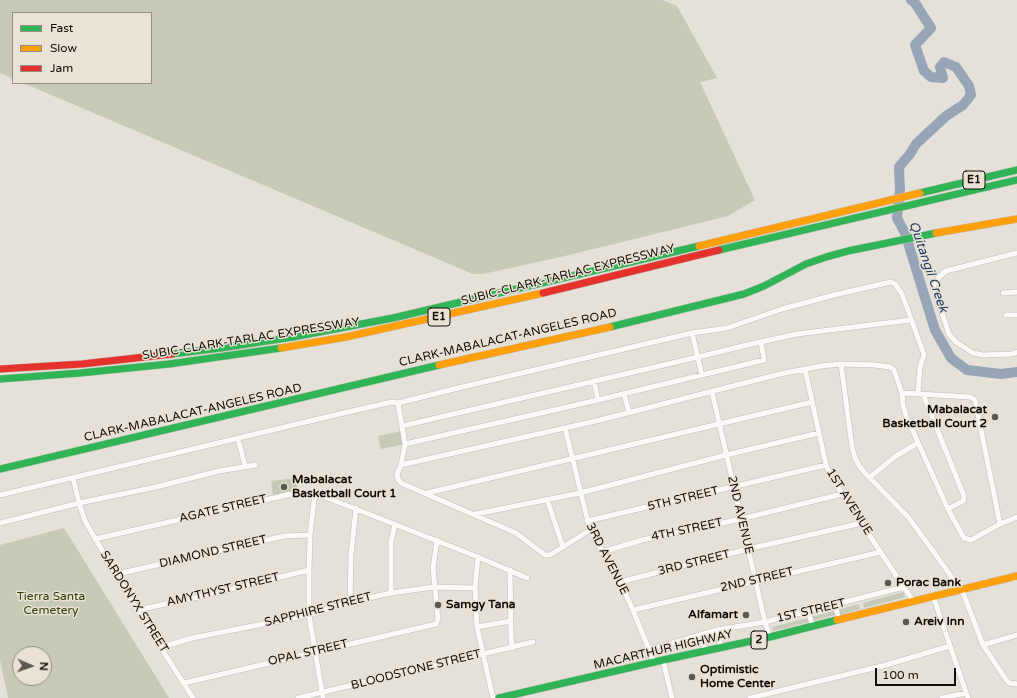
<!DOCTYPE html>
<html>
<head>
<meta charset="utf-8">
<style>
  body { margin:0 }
  #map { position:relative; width:1017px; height:698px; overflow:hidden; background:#e5e1d9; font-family:"Varela Round",sans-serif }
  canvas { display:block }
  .legend { position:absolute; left:12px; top:12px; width:140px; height:72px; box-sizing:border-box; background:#eae2d4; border:1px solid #938d83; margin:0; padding:5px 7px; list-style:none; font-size:12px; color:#110e0a }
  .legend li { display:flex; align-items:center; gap:8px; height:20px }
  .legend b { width:20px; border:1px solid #938d83 }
  .north { position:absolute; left:12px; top:646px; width:40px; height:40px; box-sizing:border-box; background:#eae2d4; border:1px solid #938d83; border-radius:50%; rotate:92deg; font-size:11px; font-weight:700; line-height:16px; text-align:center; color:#110e0a }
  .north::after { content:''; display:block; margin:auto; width:14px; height:18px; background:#5b5852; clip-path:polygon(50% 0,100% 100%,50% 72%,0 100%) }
  .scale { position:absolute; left:875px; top:668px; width:81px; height:18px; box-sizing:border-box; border:2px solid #110e0a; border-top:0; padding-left:5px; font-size:12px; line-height:14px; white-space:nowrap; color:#110e0a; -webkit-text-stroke:3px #eae2d4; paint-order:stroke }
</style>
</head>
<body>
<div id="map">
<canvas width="1017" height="698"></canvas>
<ul class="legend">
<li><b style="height:5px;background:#30b455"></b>Fast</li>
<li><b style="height:5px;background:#ff9f0a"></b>Slow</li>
<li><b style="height:5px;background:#e5322d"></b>Jam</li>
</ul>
<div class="north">N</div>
<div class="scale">100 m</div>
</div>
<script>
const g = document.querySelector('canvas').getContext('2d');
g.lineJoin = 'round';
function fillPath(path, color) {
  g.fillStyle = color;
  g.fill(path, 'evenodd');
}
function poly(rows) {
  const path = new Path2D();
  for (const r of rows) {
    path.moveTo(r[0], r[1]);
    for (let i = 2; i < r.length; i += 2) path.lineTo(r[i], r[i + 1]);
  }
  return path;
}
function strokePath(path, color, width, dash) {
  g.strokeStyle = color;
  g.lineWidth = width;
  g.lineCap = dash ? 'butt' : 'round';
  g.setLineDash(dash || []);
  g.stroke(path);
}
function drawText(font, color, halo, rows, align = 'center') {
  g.font = font + ' "Varela Round",sans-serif';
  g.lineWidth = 3;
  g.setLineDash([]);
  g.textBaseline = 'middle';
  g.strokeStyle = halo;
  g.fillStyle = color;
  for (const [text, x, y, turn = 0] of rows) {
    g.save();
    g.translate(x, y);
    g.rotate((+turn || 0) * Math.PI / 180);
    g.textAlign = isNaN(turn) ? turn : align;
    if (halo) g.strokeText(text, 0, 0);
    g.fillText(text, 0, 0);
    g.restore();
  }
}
fillPath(poly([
  [0,0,662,0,677,6,717,78,700,82,755,200,728,216,569,255,483,274,473,274,23,83,151,83,151,13,13,13,13,79,0,73],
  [401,431,404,444,381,449,378,436],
  [296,478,298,492,273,495,271,481],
  [64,528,169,698,8,698,0,660,0,545],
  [20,654,44,654,44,678,20,678],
  [904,592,905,597,864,608,863,603],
  [859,604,860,609,839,615,838,610],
  [834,611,835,615,813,621,811,617],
  [808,618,809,622,773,631,772,627]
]), '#c6cab7');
strokePath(poly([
  [911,0,915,3,931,28,915,45,924,71,931,77,943,78,940,67,944,62,956,67,969,86,971,95,963,105,946,116,916,144,910,154,899,167,900,190,897,218,905,233,935,330,951,358,967,370,1001,374,1017,372]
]), '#97a5b6', 10);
const street = poly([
  [1017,253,946,271,939,277,933,286,949,334,956,342,973,353,983,355,1012,354,1017,352],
  [1003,293,1017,292],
  [1006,315,1017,315],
  [692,333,702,375],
  [841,364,852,447,855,458,860,467,866,474,909,518,951,576,957,591],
  [805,369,826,465,829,472,842,494,913,601],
  [594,381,598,400],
  [712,392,765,622,770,637],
  [902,393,970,397,972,398,975,400,1000,524],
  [624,394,629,412],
  [923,394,964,496,963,501,948,509],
  [398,403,405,444,401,465],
  [402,426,698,357,747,345,797,334,911,320],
  [565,428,590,530,620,582,633,610,654,662],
  [238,438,245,466],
  [405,444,598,400,764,360,761,342],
  [870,477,896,456,918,443],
  [73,478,79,503,85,521,137,610,193,698],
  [315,493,310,535,309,570,309,615,323,698],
  [427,493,812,402],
  [0,495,335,415,392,402,398,403,458,388,692,333,727,328,782,309,834,295,891,282,895,284,902,294,923,352,924,355,920,367,918,393],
  [547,499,563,547],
  [476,514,580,493,726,455,819,433],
  [587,521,826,465],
  [0,523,79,503,156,487,219,471,255,465],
  [590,530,550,555,545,555,516,533,401,483,398,479,397,474,401,465,600,420,780,374,821,366,841,364,874,365,890,367,894,370,902,393,903,406,907,418,948,509,964,538,971,540,1000,524,1017,517],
  [95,539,291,494,315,493,478,557,527,578],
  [602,552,642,540,741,519,842,494],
  [478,557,475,588,477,627,493,698],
  [510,570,511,634,512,648],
  [117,574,284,536,310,535],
  [620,582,748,549,862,523],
  [962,590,983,645,1005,678,1009,683,1017,684],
  [391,593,391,542,395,524],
  [933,596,968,698],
  [350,602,351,555,356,508],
  [835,606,839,619],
  [137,610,194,598,309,570],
  [633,610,881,552],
  [808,612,813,626],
  [477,627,511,621],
  [717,630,721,648],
  [701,635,705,651],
  [983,645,1017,635],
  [162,647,192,638,309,615,350,602,391,593,434,587,475,588],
  [649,650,717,630,765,622,904,587],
  [663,660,672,698],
  [184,683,436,624,438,619,433,568,437,540],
  [298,698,533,642],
  [750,698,886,665,950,646],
  [942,698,966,693]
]);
const fast = poly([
  [920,193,1017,170],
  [719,250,1017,180],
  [610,327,744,294,764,286,806,264,826,257,848,251,936,233],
  [172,354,221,348,293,337,393,318,699,246],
  [0,379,80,373,169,364,281,348],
  [0,469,439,365],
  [499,698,663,660,770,637,837,620]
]);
const slow = poly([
  [936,233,1017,219],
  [699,246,920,193],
  [281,348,346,337,543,293],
  [439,365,610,327],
  [837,620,1017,576]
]);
const jam = poly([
  [543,293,719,250],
  [0,369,82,364,172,354]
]);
strokePath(street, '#c1beb8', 6);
strokePath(fast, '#c1beb8', 8);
strokePath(slow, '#c1beb8', 8);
strokePath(jam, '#c1beb8', 8);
strokePath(street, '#fbfaf9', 5);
strokePath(fast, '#30b455', 7);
strokePath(slow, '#ff9f0a', 7);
strokePath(jam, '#e5322d', 7);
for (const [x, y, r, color] of [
  [995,417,4,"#5b5852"],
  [284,487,4,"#5b5852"],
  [888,583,4,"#5b5852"],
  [438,605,4,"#5b5852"],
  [746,615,4,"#5b5852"],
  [906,622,4,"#5b5852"],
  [692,677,4,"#5b5852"]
]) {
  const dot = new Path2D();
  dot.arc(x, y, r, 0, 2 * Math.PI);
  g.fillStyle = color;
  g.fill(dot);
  strokePath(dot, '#eae2d4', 1.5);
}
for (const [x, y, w] of [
  [974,180,22],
  [439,317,22],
  [759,640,16]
]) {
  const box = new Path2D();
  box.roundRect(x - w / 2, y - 9, w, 18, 3);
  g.fillStyle = '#eae2d4';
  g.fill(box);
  strokePath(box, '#110e0a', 1);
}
drawText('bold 11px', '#110e0a', null, [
  ["E1",974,180],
  ["E1",439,317],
  ["2",759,640]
]);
drawText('12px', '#110e0a', '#eae2d4', [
  ["SUBIC-CLARK-TARLAC EXPRESSWAY",568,275,-14],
  ["CLARK-MABALACAT-ANGELES ROAD",508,338,-13],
  ["SUBIC-CLARK-TARLAC EXPRESSWAY",251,339,-9],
  ["CLARK-MABALACAT-ANGELES ROAD",193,413,-13],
  ["5TH STREET",683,499,-13],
  ["1ST AVENUE",849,502,58],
  ["AGATE STREET",223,509,-13],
  ["2ND AVENUE",740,515,77],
  ["4TH STREET",687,530,-12],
  ["DIAMOND STREET",213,552,-13],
  ["3RD AVENUE",607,559,63],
  ["3RD STREET",694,563,-14],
  ["2ND STREET",757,580,-13],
  ["AMYTHYST STREET",223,590,-13],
  ["SARDONYX STREET",134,602,58],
  ["SAPPHIRE STREET",318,610,-14],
  ["1ST STREET",811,611,-13],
  ["MACARTHUR HIGHWAY",663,650,-13],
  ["OPAL STREET",308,653,-13],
  ["BLOODSTONE STREET",416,670,-14]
]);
drawText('bold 12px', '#110e0a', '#eae2d4', [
  ["Mabalacat",987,410,"right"],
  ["Basketball Court 2",987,424,"right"],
  ["Mabalacat",292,480],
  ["Basketball Court 1",292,494],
  ["Porac Bank",896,583],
  ["Samgy Tana",446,605],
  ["Alfamart",738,615,"right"],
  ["Areiv Inn",914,622],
  ["Optimistic",700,670],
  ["Home Center",700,684]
], 'left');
drawText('12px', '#303e06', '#eae2d4', [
  ["Tierra Santa",51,597],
  ["Cemetery",51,611]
]);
drawText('italic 13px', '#1c3b62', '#eae2d4', [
  ["Quitangil Creek",928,267,71]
]);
</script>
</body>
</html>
